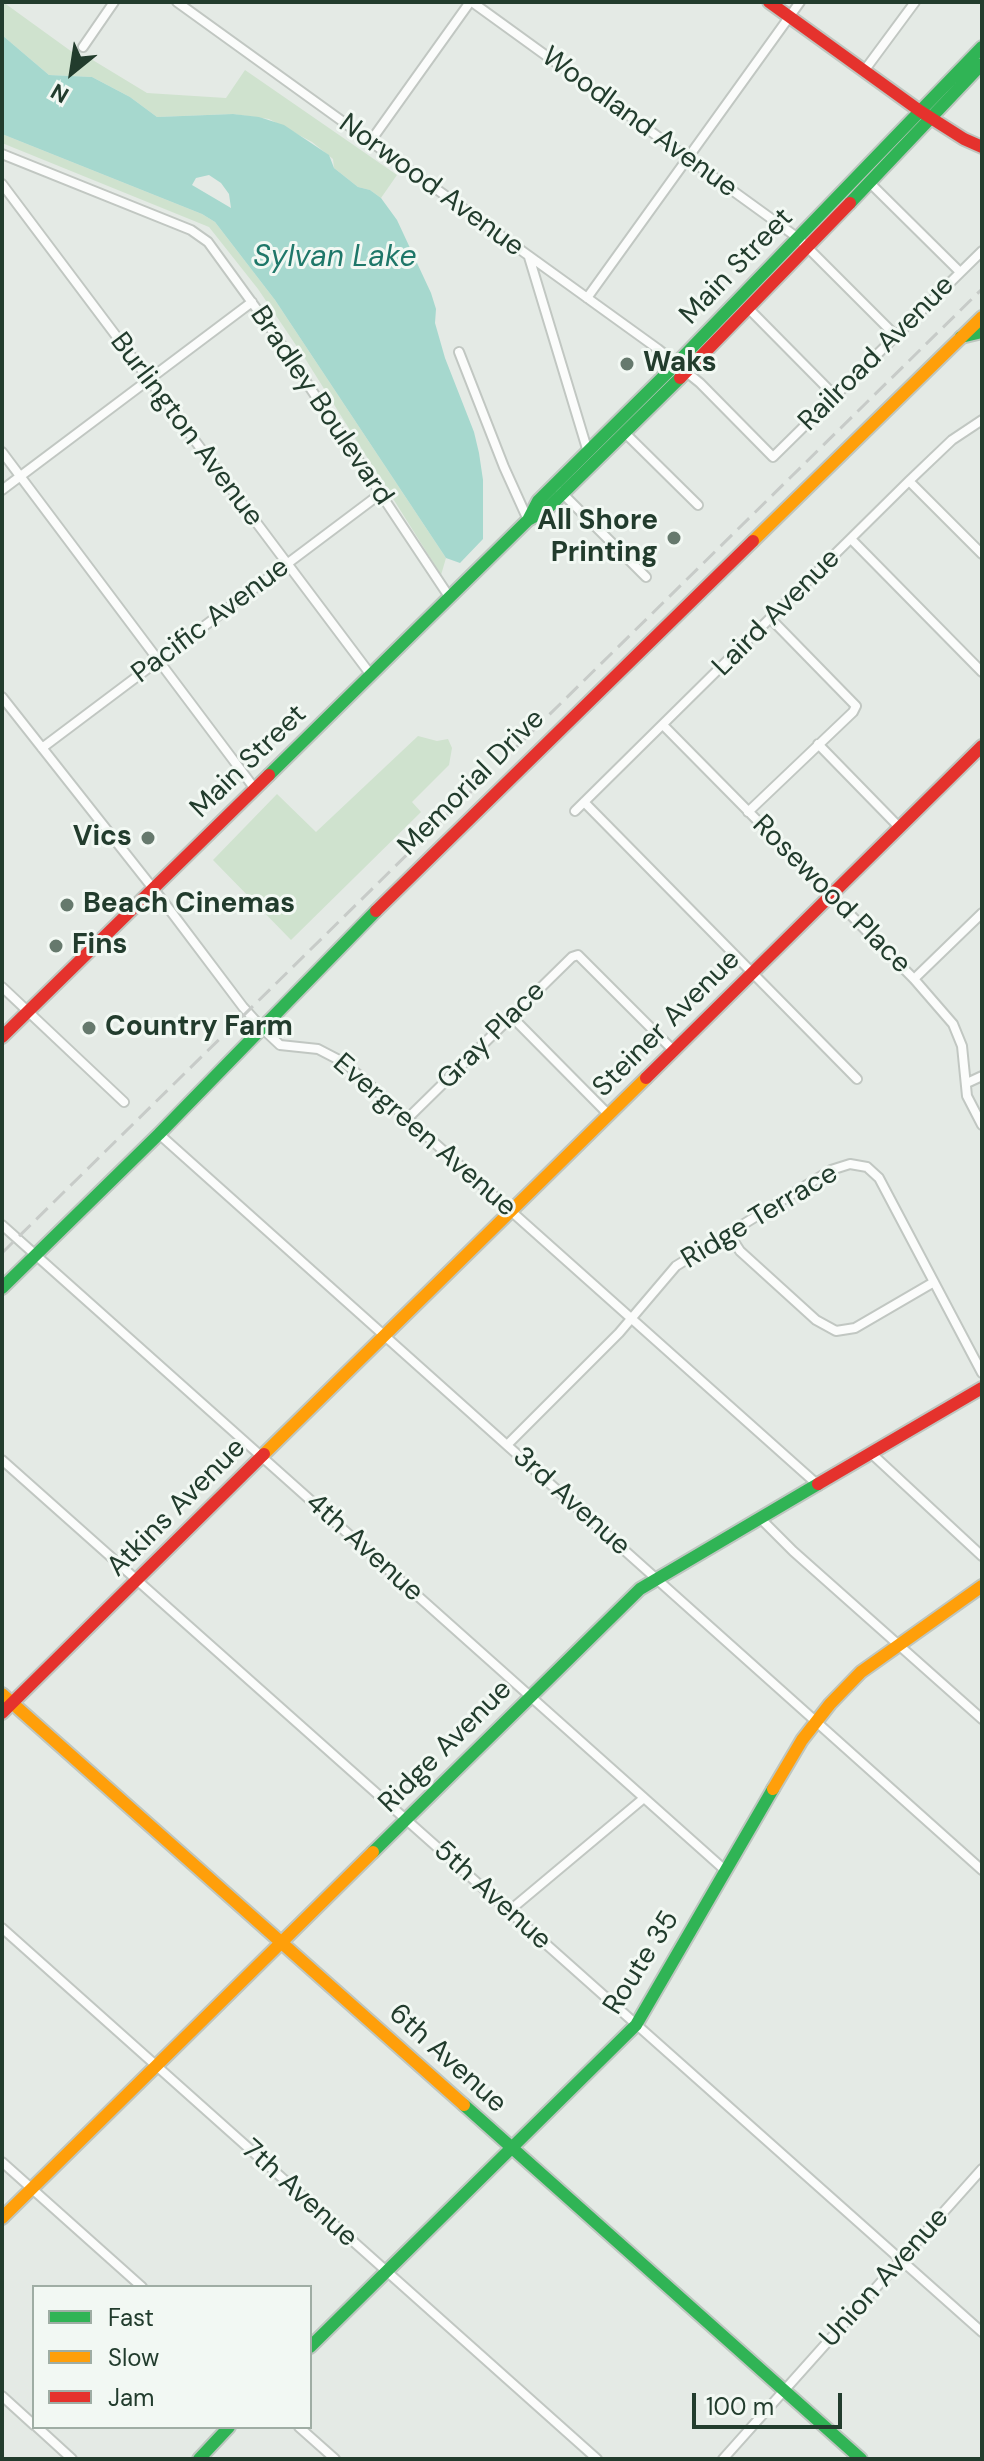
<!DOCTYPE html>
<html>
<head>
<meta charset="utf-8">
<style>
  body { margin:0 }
  #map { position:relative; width:984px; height:2461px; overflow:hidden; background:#e4eae5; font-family:"DM Sans",sans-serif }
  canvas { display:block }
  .frame { position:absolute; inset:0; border:4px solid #223c2d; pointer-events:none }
  .legend { position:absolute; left:32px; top:2285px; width:280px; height:144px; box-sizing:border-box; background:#f2f8f3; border:2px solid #9fada4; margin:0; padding:10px 14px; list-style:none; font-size:24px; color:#223c2d }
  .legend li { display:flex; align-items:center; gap:16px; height:40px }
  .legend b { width:40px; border:2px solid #9fada4 }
  .north { position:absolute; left:32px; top:32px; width:80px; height:80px; -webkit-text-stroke:6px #f2f8f3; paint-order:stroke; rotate:210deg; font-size:22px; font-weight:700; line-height:32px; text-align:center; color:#223c2d }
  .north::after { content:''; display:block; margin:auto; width:28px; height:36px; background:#223c2d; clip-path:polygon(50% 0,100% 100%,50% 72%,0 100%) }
  .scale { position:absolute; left:692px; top:2393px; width:150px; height:36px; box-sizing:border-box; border:4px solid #223c2d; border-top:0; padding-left:10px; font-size:24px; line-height:28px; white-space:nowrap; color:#223c2d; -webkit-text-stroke:6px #f2f8f3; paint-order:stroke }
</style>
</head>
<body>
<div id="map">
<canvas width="984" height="2461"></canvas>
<div class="frame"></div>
<ul class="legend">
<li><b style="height:10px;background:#30b455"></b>Fast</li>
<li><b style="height:10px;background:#ff9f0a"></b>Slow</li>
<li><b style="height:10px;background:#e5322d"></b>Jam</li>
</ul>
<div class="north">N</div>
<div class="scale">100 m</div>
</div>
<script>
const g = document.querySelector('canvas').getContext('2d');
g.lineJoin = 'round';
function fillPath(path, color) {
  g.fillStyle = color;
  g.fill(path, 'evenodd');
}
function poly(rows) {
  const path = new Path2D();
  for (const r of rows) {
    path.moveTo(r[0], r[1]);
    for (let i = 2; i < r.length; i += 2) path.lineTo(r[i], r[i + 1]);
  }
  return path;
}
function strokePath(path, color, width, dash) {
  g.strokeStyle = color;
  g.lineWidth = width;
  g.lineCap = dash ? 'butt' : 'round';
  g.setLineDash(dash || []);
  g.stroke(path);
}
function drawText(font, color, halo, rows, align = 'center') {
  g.font = font + ' "DM Sans",sans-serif';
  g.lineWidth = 6;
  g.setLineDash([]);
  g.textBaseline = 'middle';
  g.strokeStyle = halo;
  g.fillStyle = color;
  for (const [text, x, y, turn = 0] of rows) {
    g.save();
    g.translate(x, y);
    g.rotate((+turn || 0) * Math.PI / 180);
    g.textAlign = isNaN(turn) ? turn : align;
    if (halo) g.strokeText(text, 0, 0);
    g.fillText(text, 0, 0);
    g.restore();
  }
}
fillPath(poly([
  [3,2,86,62,91,59,147,93,226,98,245,70,397,175,381,198,370,190,358,187,334,168,333,159,312,142,269,119,233,114,157,117,130,97,92,77,49,75,2,35],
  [2,134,202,214,215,222,275,300,446,558,441,575,306,360,258,289,209,227,2,143],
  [418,736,437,741,448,739,452,748,449,765,412,802,421,812,291,940,213,860,277,794,316,832]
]), '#cfe2ce');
fillPath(poly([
  [2,35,49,75,92,77,130,97,157,117,233,114,259,117,284,125,329,155,334,168,358,187,370,190,381,198,397,220,431,293,436,309,435,323,445,358,474,432,479,453,483,480,483,539,460,563,446,558,275,300,215,222,202,214,2,134],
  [209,175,221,183,229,194,231,208,192,185,196,178]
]), '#a6d8ce');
const street = poly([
  [177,2,658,349,700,383,773,457,982,251],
  [472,2,798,238,896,336],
  [83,47,114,2],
  [864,71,915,2],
  [370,142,470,2],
  [2,154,191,230,208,242,269,326,450,598],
  [870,183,960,272],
  [2,184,371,675],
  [529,257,588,452],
  [587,298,800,2],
  [749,309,835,396],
  [459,352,504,467,528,520],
  [624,432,698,505],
  [2,452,255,789],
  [909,481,982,554],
  [2,490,252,302],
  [560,491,646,577],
  [851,539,982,672],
  [2,697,163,901,243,1007,262,1028,280,1045,318,1049,345,1063,818,1485],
  [663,725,914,979,953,1024,962,1046,967,1096,982,1125],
  [818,744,900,828],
  [42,748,380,494],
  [584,802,857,1079],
  [575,811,909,481,952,440,982,420],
  [748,812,853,712,856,706,771,619],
  [914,979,982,913],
  [2,987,124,1102],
  [512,1017,609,1115],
  [967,1083,982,1076],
  [407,1119,572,957,578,955,674,1051],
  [159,1134,982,1870],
  [2,1225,726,1871],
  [729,1234,740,1251,816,1320,836,1331,855,1328,934,1282],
  [507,1445,619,1333,676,1266,831,1170,850,1164,867,1167,879,1178,982,1373],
  [872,1454,982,1556],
  [2,1460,982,2332],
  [760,1518,793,1551,982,1719],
  [509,1911,644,1798],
  [2,1928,597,2459],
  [2,2162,142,2287],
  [2,2396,34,2425],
  [37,2427,72,2459],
  [299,2427,335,2459],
  [723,2459,982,2169]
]);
const fast = poly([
  [850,203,982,64],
  [961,337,982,332],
  [528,520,538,501,676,364,982,47],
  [269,775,528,520,546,510,680,378],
  [2,1288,159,1134,376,911],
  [373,1852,640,1589,818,1484],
  [464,2105,861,2459],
  [310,2347,636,2025,773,1789],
  [199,2459,229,2427]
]);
const slow = poly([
  [753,541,982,317],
  [264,1454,646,1078],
  [2,1694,464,2105],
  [773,1789,802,1740,830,1704,861,1672,982,1586],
  [2,2218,373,1852]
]);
const jam = poly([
  [769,2,920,111,964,139,982,147],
  [680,378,850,203],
  [376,911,753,541],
  [2,1037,269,775],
  [646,1078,982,746],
  [818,1484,982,1388],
  [2,1713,264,1454]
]);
strokePath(street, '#c1c7c2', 12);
strokePath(fast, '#bec6c0', 16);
strokePath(slow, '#bec6c0', 16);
strokePath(jam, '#bec6c0', 16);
strokePath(street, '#fbfcfb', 8);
strokePath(fast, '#30b455', 12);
strokePath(slow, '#ff9f0a', 12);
strokePath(jam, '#e5322d', 12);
strokePath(poly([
  [2,1253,982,289]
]), '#c7cbc8', 3, [16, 8]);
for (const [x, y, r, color] of [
  [627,364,8,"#66796d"],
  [674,538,8,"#66796d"],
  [148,838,8,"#66796d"],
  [67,905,8,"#66796d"],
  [56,946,8,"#66796d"],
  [89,1028,8,"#66796d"]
]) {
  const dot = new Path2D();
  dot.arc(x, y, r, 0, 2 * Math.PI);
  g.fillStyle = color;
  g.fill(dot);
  strokePath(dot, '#f2f8f3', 3);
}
drawText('28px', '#223c2d', '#f2f8f3', [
  ["Woodland Avenue",639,123,36],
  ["Norwood Avenue",431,186,36],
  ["Main Street",737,267,-46],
  ["Railroad Avenue",877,354,-45],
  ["Bradley Boulevard",321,406,56],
  ["Burlington Avenue",186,430,53],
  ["Laird Avenue",777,613,-45],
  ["Pacific Avenue",211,621,-37],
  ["Main Street",249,762,-44],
  ["Memorial Drive",472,783,-45],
  ["Rosewood Place",831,895,45],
  ["Steiner Avenue",667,1024,-45],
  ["Gray Place",492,1036,-45],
  ["Evergreen Avenue",424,1136,41],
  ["Ridge Terrace",760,1217,-31],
  ["3rd Avenue",571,1502,42],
  ["Atkins Avenue",177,1508,-45],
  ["4th Avenue",364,1548,42],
  ["Ridge Avenue",446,1747,-45],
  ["5th Avenue",492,1896,42],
  ["Route 35",642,1963,-58],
  ["6th Avenue",447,2059,42],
  ["7th Avenue",299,2194,42],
  ["Union Avenue",885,2278,-48]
]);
drawText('bold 28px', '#223c2d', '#f2f8f3', [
  ["Waks",643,364],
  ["All Shore",658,522,"right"],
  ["Printing",658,554,"right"],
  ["Vics",132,838,"right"],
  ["Beach Cinemas",83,905],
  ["Fins",72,946],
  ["Country Farm",105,1028]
], 'left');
drawText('italic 30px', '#1e7769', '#f2f8f3', [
  ["Sylvan Lake",335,258]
]);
</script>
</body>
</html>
